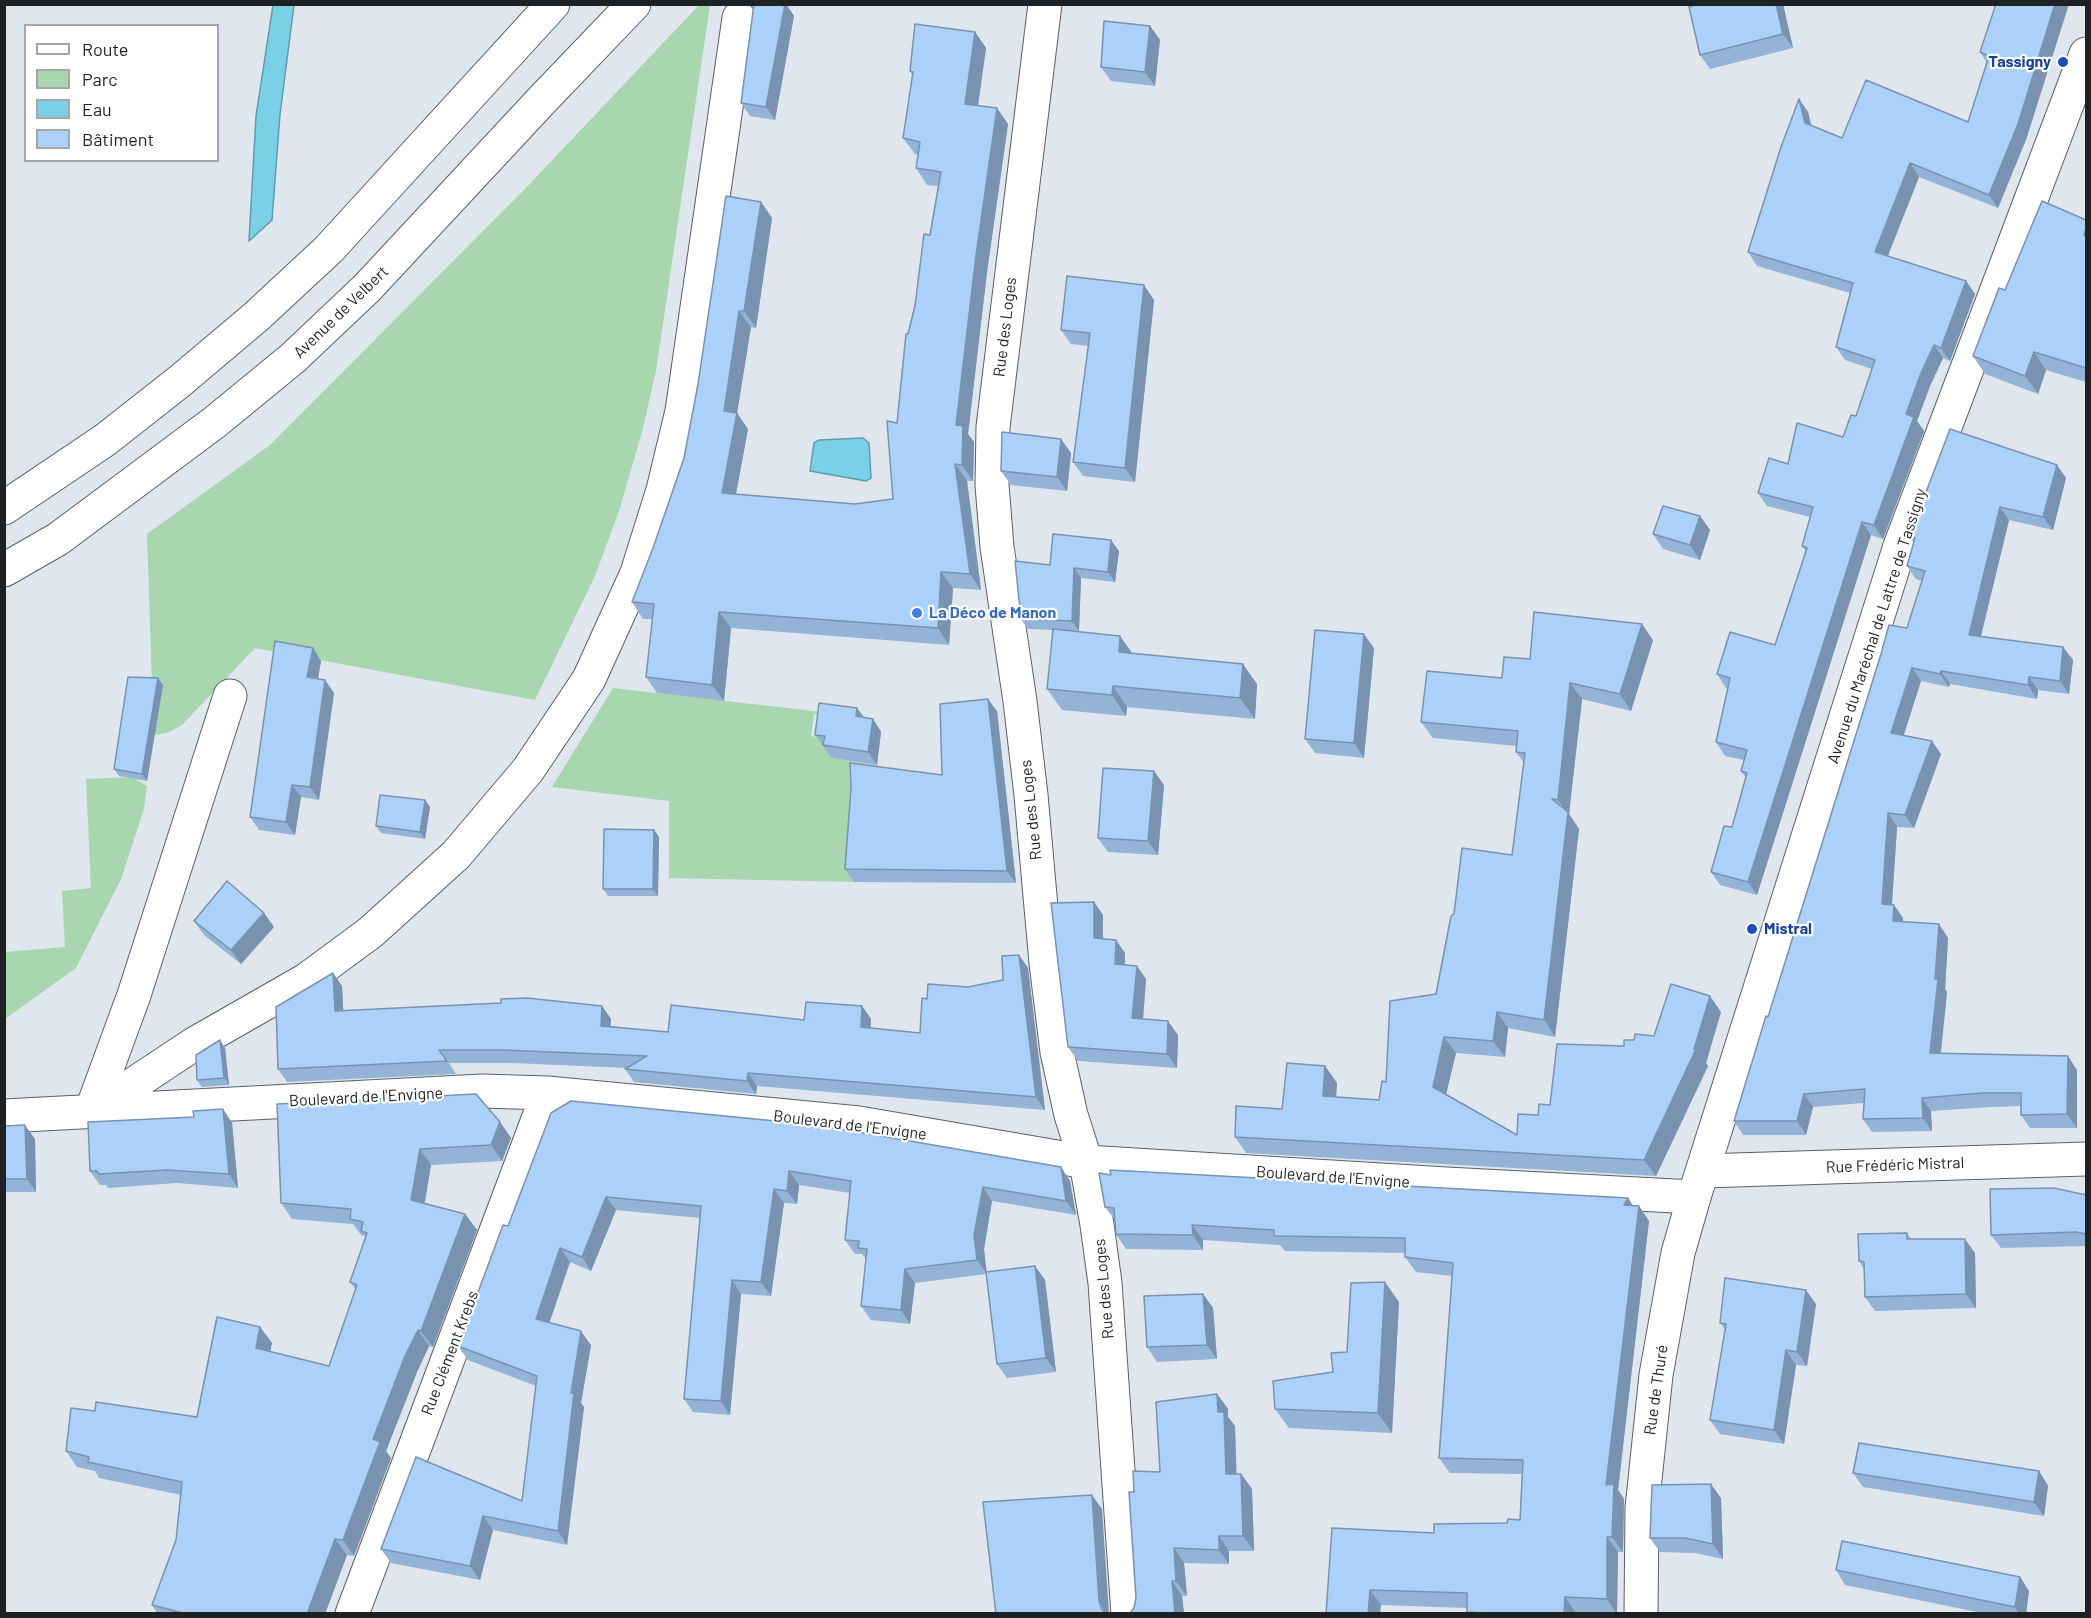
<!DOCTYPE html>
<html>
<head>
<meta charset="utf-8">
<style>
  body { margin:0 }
  #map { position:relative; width:2091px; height:1618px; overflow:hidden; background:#e0e6ed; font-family:Barlow,sans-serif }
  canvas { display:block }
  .frame { position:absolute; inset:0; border:6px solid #1e2123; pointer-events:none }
  .legend { position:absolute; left:24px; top:24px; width:195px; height:138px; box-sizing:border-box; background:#fff; border:2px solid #a5a6a7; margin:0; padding:8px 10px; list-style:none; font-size:18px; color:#1e2123 }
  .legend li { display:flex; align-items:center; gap:12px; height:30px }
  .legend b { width:30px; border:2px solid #a5a6a7 }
</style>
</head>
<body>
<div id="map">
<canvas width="2091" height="1618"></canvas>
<div class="frame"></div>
<ul class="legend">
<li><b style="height:8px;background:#fff"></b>Route</li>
<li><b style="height:16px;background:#a8d6af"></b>Parc</li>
<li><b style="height:16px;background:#7ad1e6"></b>Eau</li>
<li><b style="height:16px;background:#abd0fa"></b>Bâtiment</li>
</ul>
</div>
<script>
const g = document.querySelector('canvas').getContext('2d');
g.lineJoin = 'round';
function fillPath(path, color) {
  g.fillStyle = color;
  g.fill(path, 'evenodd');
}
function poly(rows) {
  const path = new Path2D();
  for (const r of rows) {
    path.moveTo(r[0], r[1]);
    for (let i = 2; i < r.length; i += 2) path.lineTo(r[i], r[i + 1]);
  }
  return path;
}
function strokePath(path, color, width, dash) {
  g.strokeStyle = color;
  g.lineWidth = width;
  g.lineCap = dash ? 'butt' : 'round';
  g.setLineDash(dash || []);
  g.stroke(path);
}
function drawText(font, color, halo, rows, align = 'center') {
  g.font = font + ' Barlow,sans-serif';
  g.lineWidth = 4.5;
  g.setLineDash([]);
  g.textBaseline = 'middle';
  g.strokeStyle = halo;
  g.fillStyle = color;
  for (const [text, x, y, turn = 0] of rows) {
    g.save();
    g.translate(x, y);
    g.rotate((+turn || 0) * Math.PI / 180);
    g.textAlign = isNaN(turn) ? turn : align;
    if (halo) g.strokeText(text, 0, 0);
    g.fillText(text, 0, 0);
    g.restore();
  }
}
fillPath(poly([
  [699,5,710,5,656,371,642,432,619,511,595,576,535,700,255,648,182,725,167,733,154,735,163,685,152,685,147,534,270,445,524,190],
  [613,688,839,714,838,717,814,714,811,736,825,738,833,749,832,758,877,765,872,777,859,797,854,882,669,878,669,801,552,787],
  [132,777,147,786,144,809,121,879,76,968,5,1019,5,952,65,947,62,891,91,888,86,779]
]), '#a8d6af');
const water = poly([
  [273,5,294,5,280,114,272,220,249,241,256,116,273,5],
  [863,438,869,443,871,478,866,481,810,471,814,443,819,440,863,438]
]);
fillPath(water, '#7ad1e6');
strokePath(water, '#5e9cac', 1.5);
const street = poly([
  [93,1111,194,1044,306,980,371,932,456,855,528,770,589,679,637,573,663,490,682,411,739,18],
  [91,1112,134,995,230,696],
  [4,1116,482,1091,548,1093,859,1123,1086,1162,1446,1184,1694,1197],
  [1703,1171,2086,1159],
  [352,1614,548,1093]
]);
const secondary = poly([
  [1045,4,993,427,992,485,997,547,1020,701,1031,795,1046,963,1057,1052,1071,1115,1086,1162,1097,1225,1105,1283,1128,1614],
  [1641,1614,1642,1508,1656,1375,1678,1253,1694,1197,1900,546,2086,54]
]);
const primary = poly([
  [4,508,105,440,180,381,257,316,329,249,553,4],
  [4,570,58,539,215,422,293,358,367,288,542,100,634,4]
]);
strokePath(street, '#5b6066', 35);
strokePath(secondary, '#5b6066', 35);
strokePath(primary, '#5b6066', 35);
strokePath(street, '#fff', 33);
strokePath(secondary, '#fff', 33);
strokePath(primary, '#fff', 33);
fillPath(poly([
  [754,4,786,4,794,16,775,120,750,116,741,103],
  [1698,4,1783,4,1793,48,1710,69,1700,55],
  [1996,4,2027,137,1998,208,1919,177,1888,256,1966,281,1975,294,1950,361,1943,358,1930,386,1917,421,1924,431,1883,539,1871,535,1757,895,1720,885,1711,872,1732,827,1746,778,1741,771,1744,760,1725,756,1716,742,1728,688,1726,688,1717,674,1775,645,1806,552,1802,546,1810,517,1767,506,1758,493,1788,464,1843,437,1856,416,1872,369,1845,360,1836,347,1850,293,1757,266,1748,252,1799,99,1808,112,1811,126,1842,138,1968,122,1987,63,1980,52],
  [1150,26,1160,40,1155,86,1111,81,1101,67],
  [975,32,986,48,978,105,1008,124,987,272,968,434,974,442,973,481,967,481,981,590,953,588,949,645,731,628,724,701,657,693,646,677,653,619,643,619,632,602,653,548,684,458,761,202,772,218,756,328,751,327,737,413,748,429,736,494,855,504,893,499,897,423,908,334,930,235,938,186,927,185,916,168,918,155,915,154,903,138,912,75,910,71],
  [2086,228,2086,382,2046,370,2038,394,1985,374,1973,356,2005,290],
  [1154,300,1135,482,1083,476,1073,462,1089,346,1071,344,1061,330],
  [1061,439,1071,453,1067,491,1011,485,1001,471],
  [2057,465,2066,478,2053,530,2009,520,1981,636,2063,647,2073,660,2069,694,2038,690,2037,699,1950,684,1949,687,1921,681,1904,735,1941,754,1914,828,1897,827,1892,905,1894,905,1903,918,1903,921,1948,938,1945,989,1947,992,1941,1054,2077,1070,2077,1128,2030,1128,2021,1115,2021,1106,1991,1107,1931,1111,1932,1131,1872,1132,1863,1119,1864,1103,1813,1107,1806,1135,1743,1135,1734,1121,1768,1017,1907,628,1922,581,1916,579,1907,566,1914,543,1909,537],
  [1700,516,1710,530,1700,560,1663,549,1653,534],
  [1119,551,1115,582,1081,578,1079,631,1064,630,1132,654,1257,684,1255,719,1127,707,1126,716,1062,710,1047,689,1053,630,1028,629,1021,619,1050,565],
  [1653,640,1631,711,1582,699,1569,814,1579,829,1555,1037,1508,1028,1505,1057,1456,1053,1446,1094,1517,1135,1550,1105,1634,1040,1654,1036,1721,1012,1706,1063,1708,1066,1656,1176,1246,1153,1235,1137,1282,1109,1325,1066,1337,1083,1336,1097,1379,1100,1386,1082,1436,994,1454,914,1512,855,1524,763,1516,752,1517,746,1433,738,1421,722,1502,678,1530,659],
  [313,648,321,661,318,679,334,693,319,800,301,797,295,835,259,830,250,817],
  [1374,648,1364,758,1315,753,1305,739],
  [163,685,147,781,119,776,114,769],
  [997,711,1016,883,854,882,845,869,942,775],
  [864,718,873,719,881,732,877,765,832,758,815,735],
  [1164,785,1158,855,1108,852,1098,838],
  [425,800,430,807,425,839,381,833,376,826],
  [654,830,659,837,658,896,608,896,603,889],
  [1094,902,1103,915,1103,939,1125,953,1125,965,1146,979,1143,1019,1178,1035,1177,1068,1078,1061,1068,1047],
  [264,913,274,927,241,964,204,935,194,921],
  [1019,955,1028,968,1045,1110,757,1086,756,1094,634,1082,625,1069,627,1068,512,1063,449,1063,456,1074,287,1082,278,1069,333,973,342,986,343,1011,602,1006,611,1019,611,1026,668,1032,804,1020,862,1006,871,1019,870,1028,920,1033,927,999,968,987,1003,980],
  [225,1048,229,1085,202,1087,197,1080],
  [277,1104,500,1122,511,1138,502,1161,431,1165,425,1203,465,1214,477,1230,433,1347,429,1346,417,1372,386,1451,391,1458,354,1556,347,1555,325,1614,158,1614,152,1605,176,1540,181,1495,99,1478,95,1471,77,1467,66,1451,197,1417,260,1327,272,1343,270,1352,329,1366,356,1290,350,1282,366,1237,364,1236,361,1235,353,1224,292,1219,281,1203],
  [223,1109,232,1123,238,1188,177,1183,108,1188,106,1185,100,1185,90,1171,194,1117],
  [551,1113,1070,1181,1076,1215,992,1201,984,1249,986,1272,1035,1266,1045,1280,1056,1372,1007,1378,997,1364,986,1274,915,1283,910,1324,871,1320,861,1306,866,1259,862,1254,855,1254,845,1240,850,1193,799,1185,797,1204,784,1203,771,1296,741,1294,730,1415,693,1412,684,1399,700,1218,616,1210,591,1271,570,1262,549,1323,591,1345,581,1403,584,1407,567,1545,493,1530,480,1580,391,1563,381,1549,522,1501,536,1386,468,1360,458,1346,508,1226],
  [4,1126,35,1139,36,1192,4,1192],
  [1111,1175,1639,1206,1649,1221,1618,1490,1624,1499,1623,1552,1618,1552,1617,1614,1575,1612,1575,1614,1468,1614,1467,1612,1467,1608,1381,1605,1326,1614,1434,1533,1507,1523,1520,1520,1522,1474,1450,1473,1439,1458,1452,1276,1416,1272,1405,1257,1405,1253,1285,1251,1280,1245,1203,1240,1203,1250,1126,1249,1116,1234,1115,1220,1105,1207],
  [2086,1195,2086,1246,2001,1248,1991,1235],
  [1907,1233,1911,1239,1975,1253,1976,1308,1875,1311,1865,1297,1864,1269,1859,1261],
  [1203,1294,1213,1308,1217,1359,1157,1362,1147,1347],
  [1399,1302,1392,1433,1289,1428,1275,1409,1333,1372,1347,1352],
  [1816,1304,1807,1366,1796,1365,1784,1444,1720,1434,1710,1420,1725,1330,1720,1323],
  [1217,1394,1228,1409,1228,1417,1235,1426,1236,1474,1241,1474,1252,1489,1254,1551,1229,1551,1229,1564,1184,1563,1187,1596,1182,1596,1184,1614,1129,1614,1134,1608,1136,1598,1134,1492,1160,1472],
  [2039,1471,2048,1486,2044,1516,1863,1487,1853,1473],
  [1721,1498,1723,1559,1695,1553,1660,1552,1650,1538],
  [1836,1570,2020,1577,2029,1591,2026,1614,1987,1614,1845,1585]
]), '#93b3d7');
fillPath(poly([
  [785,4,786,4,794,16,775,120,766,107],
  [1776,4,1783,4,1793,48,1783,34],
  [2055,4,2069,4,2027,137,1998,208,1989,195],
  [1150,26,1160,40,1155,86,1145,72],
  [975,32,986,48,976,120,965,104],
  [1799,99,1808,112,1814,136,1805,123],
  [997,108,1008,124,987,272,968,434,974,442,973,481,962,465,956,425,976,255],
  [1910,163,1919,177,1884,265,1875,252],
  [761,202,772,218,756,328,744,311],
  [1966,281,1975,294,1950,361,1941,348],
  [1144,285,1154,300,1135,482,1125,468],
  [739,311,751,327,737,413,748,429,733,510,722,493,724,411],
  [1934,345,1943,358,1930,386,1917,421,1924,431,1883,539,1874,525,1906,414,1921,373],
  [2034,352,2046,370,2038,394,2025,376],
  [1061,439,1071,453,1067,491,1057,477],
  [955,464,967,481,981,590,970,574],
  [2057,465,2066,478,2053,530,2043,517],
  [2000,507,2009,520,1978,648,1969,635],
  [1700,516,1710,530,1700,560,1690,545],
  [1862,522,1871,535,1757,895,1748,882],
  [1111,540,1119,551,1115,582,1108,572],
  [1074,568,1081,578,1079,631,1072,621],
  [941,572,953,588,949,645,938,628],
  [719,612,731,628,724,701,712,685],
  [1642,624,1653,640,1631,711,1620,694],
  [1364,634,1374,648,1364,758,1354,743],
  [1120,636,1135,657,1119,652],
  [2063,647,2073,660,2069,694,2060,681],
  [313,648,321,661,316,690,307,677],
  [1243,664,1257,684,1255,719,1240,698],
  [1912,668,1921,681,1900,746,1891,733],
  [1941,671,1950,684,1949,687,1940,674],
  [2029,677,2038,690,2037,699,2028,685],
  [158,678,163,685,147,781,142,774],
  [325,680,334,693,319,800,310,787],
  [1570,683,1582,699,1569,814,1579,829,1555,1037,1544,1020,1568,815,1558,800],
  [1113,686,1127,707,1126,716,1112,695],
  [988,699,997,711,1016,883,1007,871],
  [857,708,866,720,856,716],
  [873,719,881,732,877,765,868,752],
  [1932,741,1941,754,1914,828,1905,815],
  [1154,771,1164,785,1158,855,1148,841],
  [292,785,301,797,295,835,286,822],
  [425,800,430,807,425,839,420,832],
  [1888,813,1897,827,1891,917,1882,904],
  [654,830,659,837,658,896,653,889],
  [1094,902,1103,915,1103,952,1094,938],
  [1894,905,1903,918,1902,934,1893,921],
  [264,913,274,927,241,964,231,950],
  [1939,924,1948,938,1945,989,1947,992,1939,1067,1930,1053],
  [1116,940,1125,953,1125,978,1115,964],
  [1019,955,1028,968,1045,1110,1036,1097],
  [1137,966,1146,979,1142,1032,1132,1018],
  [333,973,342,986,344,1024,335,1011],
  [1710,996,1721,1012,1706,1063,1708,1066,1656,1176,1644,1160,1694,1049],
  [602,1006,611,1019,610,1038,601,1026],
  [862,1006,871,1019,870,1040,861,1027],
  [1497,1012,1508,1028,1505,1057,1493,1041],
  [1168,1021,1178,1035,1177,1068,1167,1054],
  [1444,1037,1456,1053,1444,1103,1433,1087],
  [220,1040,225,1048,229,1085,224,1078],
  [2068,1056,2077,1070,2077,1128,2067,1114],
  [1325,1066,1337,1083,1335,1112,1323,1096],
  [748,1073,757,1086,756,1094,747,1081],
  [1804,1094,1813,1107,1806,1135,1797,1121],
  [1922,1098,1931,1111,1932,1131,1923,1118],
  [223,1109,232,1123,238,1188,229,1174],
  [500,1122,511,1138,502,1161,491,1145],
  [25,1125,35,1139,36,1192,27,1179],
  [420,1149,431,1165,422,1216,411,1200],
  [1061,1167,1070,1181,1076,1215,1066,1201],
  [789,1171,799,1185,797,1204,787,1191],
  [983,1187,992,1201,984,1249,987,1274,977,1260,974,1235],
  [774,1189,784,1203,771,1296,761,1282],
  [606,1197,616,1210,591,1271,582,1257],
  [1628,1198,1638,1213,1624,1205],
  [1639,1206,1649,1221,1618,1490,1624,1499,1623,1552,1612,1537,1606,1485],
  [465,1214,477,1230,433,1347,421,1331],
  [1192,1225,1203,1240,1203,1250,1193,1235],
  [1965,1239,1975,1253,1976,1308,1966,1294],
  [560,1248,570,1262,546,1333,536,1319],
  [1035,1266,1045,1280,1056,1372,1046,1358],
  [905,1269,915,1283,910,1324,901,1310],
  [732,1280,741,1294,730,1415,721,1401],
  [1385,1282,1399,1302,1392,1433,1378,1413],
  [1806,1290,1816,1304,1807,1366,1797,1352],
  [1203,1294,1213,1308,1217,1359,1207,1345],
  [260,1327,272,1343,267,1364,256,1348],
  [418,1330,429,1346,417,1372,386,1451,391,1458,354,1556,343,1540,373,1439,405,1356],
  [581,1331,591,1345,581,1403,584,1407,567,1545,558,1531,571,1393],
  [1786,1350,1796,1365,1784,1444,1774,1430],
  [1217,1394,1228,1409,1228,1417,1235,1426,1237,1488,1226,1474,1218,1412],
  [2039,1471,2048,1486,2044,1516,2034,1502],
  [1241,1474,1252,1489,1254,1551,1243,1536],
  [1711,1484,1721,1498,1723,1559,1713,1544],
  [1092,1495,1102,1509,1109,1614,1105,1614,1099,1601],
  [483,1516,493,1530,480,1580,470,1566],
  [1219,1536,1229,1551,1229,1564,1219,1550],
  [1607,1537,1618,1552,1617,1614,1607,1599],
  [335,1539,347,1555,325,1614,307,1614],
  [1174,1548,1184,1563,1187,1596,1176,1581],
  [2020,1577,2029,1591,2026,1614,2019,1614,2015,1607],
  [1172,1581,1182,1596,1184,1614,1175,1614],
  [1370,1590,1381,1605,1380,1614,1368,1614],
  [1565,1597,1575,1612,1575,1614,1564,1614]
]), '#7892af');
const building = poly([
  [754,4,785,4,766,107,741,103,754,4],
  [1698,4,1776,4,1783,34,1700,55,1689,7,1698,4],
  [1996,4,2055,4,2018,124,1989,195,1910,163,1875,252,1966,281,1941,348,1934,345,1921,373,1906,414,1914,417,1874,525,1862,522,1748,882,1711,872,1724,826,1732,827,1747,773,1741,771,1747,750,1716,742,1730,678,1717,674,1730,632,1775,645,1807,548,1802,546,1813,507,1758,493,1769,458,1788,464,1797,423,1843,437,1851,415,1856,416,1875,360,1836,347,1853,283,1748,252,1781,147,1799,99,1805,123,1842,138,1866,80,1968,122,1989,56,1980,52,1996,4],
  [1104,21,1150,26,1145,72,1101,67,1104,21],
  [915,24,975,32,965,104,997,108,976,255,956,425,963,426,962,465,955,464,970,574,941,572,938,628,719,612,712,685,646,677,654,604,632,602,653,548,684,458,698,384,726,196,761,202,744,311,739,311,724,411,737,413,722,493,855,504,893,499,887,421,897,423,906,334,908,334,915,306,924,234,930,235,941,172,916,168,920,142,903,138,913,72,910,71,915,24],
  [2042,201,2086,220,2086,228,2084,235,2086,237,2086,368,2034,352,2025,376,1973,356,1999,288,2005,290,2042,201],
  [1067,276,1144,285,1125,468,1073,462,1090,333,1061,330,1067,276],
  [1950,429,2057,465,2043,517,2000,507,1969,635,2063,647,2060,681,2029,677,2028,685,1941,671,1940,674,1912,668,1891,733,1932,741,1905,815,1888,813,1882,904,1894,905,1893,921,1939,924,1935,979,1938,979,1930,1053,2068,1056,2067,1114,2021,1115,2021,1093,1982,1093,1922,1098,1923,1118,1863,1119,1865,1089,1804,1094,1797,1121,1734,1121,1766,1016,1768,1017,1881,654,1889,625,1907,628,1925,571,1907,566,1915,538,1909,537,1950,429],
  [1002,432,1061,439,1057,477,1001,471,1002,432],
  [1663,506,1700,516,1690,545,1653,534,1663,506],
  [1053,534,1111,540,1108,572,1074,568,1072,621,1021,619,1015,561,1050,565,1053,534],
  [1534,612,1642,624,1620,694,1570,683,1558,800,1552,799,1568,812,1544,1020,1497,1012,1493,1041,1444,1037,1433,1087,1517,1135,1518,1114,1538,1115,1539,1104,1550,1105,1557,1044,1624,1046,1624,1040,1634,1040,1635,1034,1654,1036,1671,984,1710,996,1694,1049,1696,1049,1644,1160,1235,1137,1236,1106,1282,1109,1287,1063,1325,1066,1323,1096,1379,1100,1382,1081,1386,1082,1390,1001,1436,994,1451,916,1454,914,1462,848,1512,855,1525,753,1516,752,1518,731,1421,722,1427,671,1502,678,1504,657,1530,659,1534,612],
  [1053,629,1120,636,1119,652,1243,664,1240,698,1113,686,1112,695,1047,689,1053,629],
  [1315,630,1364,634,1354,743,1305,739,1315,630],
  [275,641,313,648,307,677,325,680,310,787,292,785,286,822,250,817,275,641],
  [128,677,158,678,142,774,114,769,128,677],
  [988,699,1007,871,845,869,851,788,850,763,942,775,940,704,988,699],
  [819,703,857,708,856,716,873,719,868,752,823,745,825,736,815,735,819,703],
  [1103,768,1154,771,1148,841,1098,838,1103,768],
  [380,795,425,800,420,832,376,826,380,795],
  [604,829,654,830,653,889,603,889,604,829],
  [227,881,264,913,231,950,194,921,227,881],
  [1094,902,1094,938,1116,940,1115,964,1137,966,1132,1018,1168,1021,1167,1054,1068,1047,1051,903,1094,902],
  [1019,955,1036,1097,748,1073,747,1081,625,1069,647,1056,503,1050,439,1050,447,1061,278,1069,276,1007,333,973,335,1011,501,1003,501,999,527,998,602,1006,601,1026,668,1032,671,1005,804,1020,806,1002,862,1006,861,1027,920,1033,922,998,927,999,928,984,968,987,1003,980,1002,956,1019,955],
  [220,1040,224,1078,197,1080,196,1055,220,1040],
  [476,1094,500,1122,491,1145,420,1149,411,1200,465,1214,421,1331,418,1330,405,1356,373,1439,380,1442,343,1540,335,1539,307,1614,187,1614,152,1605,176,1540,182,1482,88,1462,89,1457,66,1451,71,1408,95,1411,96,1402,197,1417,217,1317,260,1327,256,1348,329,1366,357,1285,350,1282,367,1233,361,1231,363,1222,350,1219,351,1209,281,1203,277,1104,476,1094],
  [571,1101,817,1125,1061,1167,1066,1201,983,1187,974,1235,977,1260,905,1269,901,1310,861,1306,867,1249,858,1248,859,1241,845,1240,851,1181,789,1171,787,1191,774,1189,761,1282,732,1280,721,1401,684,1399,701,1206,606,1197,582,1257,560,1248,536,1319,581,1331,571,1393,574,1393,558,1531,483,1516,470,1566,381,1549,416,1457,522,1501,537,1376,458,1346,503,1225,508,1226,551,1113,571,1101],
  [223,1109,229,1174,167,1170,99,1174,97,1171,90,1171,88,1122,194,1117,193,1111,223,1109],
  [25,1125,27,1179,4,1179,4,1126,25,1125],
  [1110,1170,1628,1198,1624,1205,1639,1206,1606,1485,1614,1484,1612,1537,1607,1537,1607,1599,1565,1597,1564,1614,1500,1614,1467,1612,1467,1593,1370,1590,1368,1614,1326,1614,1332,1528,1434,1533,1434,1524,1507,1523,1508,1519,1520,1520,1523,1460,1439,1458,1453,1263,1405,1257,1405,1238,1274,1236,1274,1230,1192,1225,1193,1235,1116,1234,1114,1208,1105,1207,1099,1173,1111,1175,1110,1170],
  [2054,1188,2086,1195,2086,1234,2076,1232,1991,1235,1990,1189,2054,1188],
  [1907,1233,1907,1239,1965,1239,1966,1294,1865,1297,1864,1262,1859,1261,1858,1234,1907,1233],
  [1035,1266,1046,1358,997,1364,986,1272,1035,1266],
  [1725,1278,1806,1290,1797,1352,1786,1350,1774,1430,1710,1420,1726,1324,1720,1323,1725,1278],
  [1385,1282,1378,1413,1275,1409,1273,1381,1333,1372,1331,1353,1347,1352,1351,1283,1385,1282],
  [1203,1294,1207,1345,1147,1347,1144,1296,1203,1294],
  [1217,1394,1218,1412,1224,1412,1226,1474,1241,1474,1243,1536,1219,1536,1219,1550,1174,1548,1176,1581,1172,1581,1175,1614,1129,1614,1134,1608,1136,1598,1129,1492,1134,1492,1133,1471,1160,1472,1156,1402,1217,1394],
  [1859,1443,2039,1471,2034,1502,1853,1473,1859,1443],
  [1711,1484,1713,1544,1685,1538,1650,1538,1652,1485,1711,1484],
  [1092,1495,1099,1601,1102,1610,1106,1614,996,1614,983,1502,1092,1495],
  [1842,1541,2020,1577,2015,1607,1836,1570,1842,1541]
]);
fillPath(building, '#abd0fa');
strokePath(building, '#7892af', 1.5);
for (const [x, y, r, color] of [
  [2063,62,6,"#1a4fb4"],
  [917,613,6,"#3f7fe0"],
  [1752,929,6,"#1a4fb4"]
]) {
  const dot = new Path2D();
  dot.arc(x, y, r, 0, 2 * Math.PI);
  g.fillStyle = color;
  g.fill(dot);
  strokePath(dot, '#fff', 2);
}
drawText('bold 16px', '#164399', '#fff', [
  ["Tassigny",2051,62],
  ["Mistral",1764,929,"left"]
], 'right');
drawText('16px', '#1e2123', '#fff', [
  ["Avenue de Velbert",341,312,-44],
  ["Rue des Loges",1005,327,-83],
  ["Avenue du Maréchal de Lattre de Tassigny",1877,626,-72],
  ["Rue des Loges",1031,810,-96],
  ["Boulevard de l'Envigne",366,1097,-3],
  ["Boulevard de l'Envigne",850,1125,7],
  ["Rue Frédéric Mistral",1895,1165,-2],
  ["Boulevard de l'Envigne",1333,1177,4],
  ["Rue des Loges",1104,1289,-95],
  ["Rue Clément Krebs",450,1353,-69],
  ["Rue de Thuré",1656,1390,-82]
]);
drawText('bold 16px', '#366cbe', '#fff', [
  ["La Déco de Manon",929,613]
], 'left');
</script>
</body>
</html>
